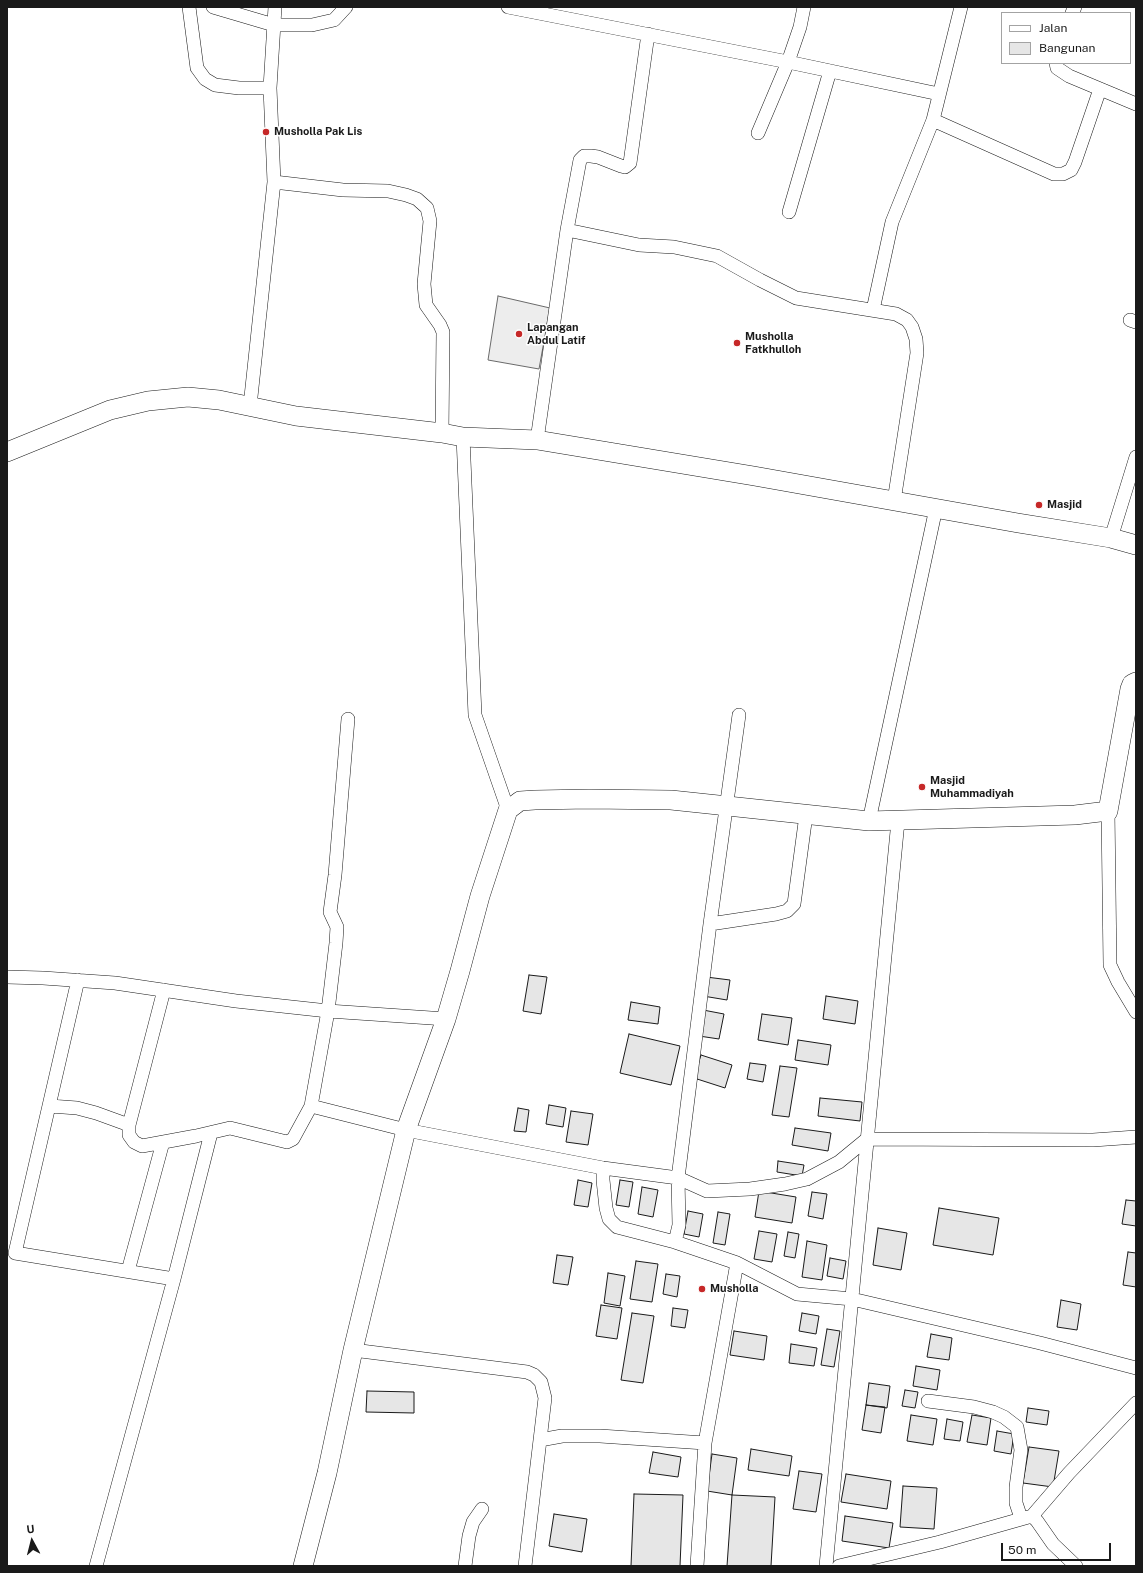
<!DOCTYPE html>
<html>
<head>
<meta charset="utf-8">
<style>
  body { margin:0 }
  #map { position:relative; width:1143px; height:1573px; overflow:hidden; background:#fff; font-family:"Public Sans",sans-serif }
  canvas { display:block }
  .frame { position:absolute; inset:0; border:8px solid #1a1a1a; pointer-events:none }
  .legend { position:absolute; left:1001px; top:12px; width:130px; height:52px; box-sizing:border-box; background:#fff; border:1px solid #a3a3a3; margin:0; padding:5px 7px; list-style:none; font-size:12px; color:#1a1a1a }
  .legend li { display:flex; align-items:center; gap:8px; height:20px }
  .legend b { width:20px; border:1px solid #a3a3a3 }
  .north { position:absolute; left:12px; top:1521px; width:40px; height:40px; -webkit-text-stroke:3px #fff; paint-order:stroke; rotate:353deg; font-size:11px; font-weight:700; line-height:16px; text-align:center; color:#1a1a1a }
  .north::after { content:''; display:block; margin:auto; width:14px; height:18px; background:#1a1a1a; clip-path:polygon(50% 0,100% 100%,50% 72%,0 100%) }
  .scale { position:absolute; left:1001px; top:1543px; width:110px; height:18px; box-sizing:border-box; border:2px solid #1a1a1a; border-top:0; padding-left:5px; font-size:12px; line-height:14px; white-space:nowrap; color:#1a1a1a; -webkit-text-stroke:3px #fff; paint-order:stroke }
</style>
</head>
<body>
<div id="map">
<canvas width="1143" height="1573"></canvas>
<div class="frame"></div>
<ul class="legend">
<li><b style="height:5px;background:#fff"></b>Jalan</li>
<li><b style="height:11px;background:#e6e6e6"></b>Bangunan</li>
</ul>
<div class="north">U</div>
<div class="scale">50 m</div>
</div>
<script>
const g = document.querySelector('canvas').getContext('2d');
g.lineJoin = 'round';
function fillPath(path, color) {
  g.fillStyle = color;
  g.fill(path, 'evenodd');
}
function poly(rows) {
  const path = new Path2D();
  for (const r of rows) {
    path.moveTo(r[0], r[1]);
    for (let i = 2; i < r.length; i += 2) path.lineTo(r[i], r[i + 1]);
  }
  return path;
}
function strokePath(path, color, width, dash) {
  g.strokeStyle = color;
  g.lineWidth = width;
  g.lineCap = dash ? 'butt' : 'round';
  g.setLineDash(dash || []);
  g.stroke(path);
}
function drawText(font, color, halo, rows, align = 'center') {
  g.font = font + ' "Public Sans",sans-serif';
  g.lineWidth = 3;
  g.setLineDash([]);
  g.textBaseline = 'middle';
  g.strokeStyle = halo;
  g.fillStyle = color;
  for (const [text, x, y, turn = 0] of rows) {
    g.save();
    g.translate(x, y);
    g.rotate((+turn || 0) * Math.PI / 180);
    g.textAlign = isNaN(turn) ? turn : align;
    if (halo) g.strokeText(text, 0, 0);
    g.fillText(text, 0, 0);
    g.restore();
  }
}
const built = poly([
  [498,296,550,308,539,369,488,360,498,296]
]);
fillPath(built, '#ededed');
strokePath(built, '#6a6a6a', 1);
const building = poly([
  [529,975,547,977,541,1014,523,1011,529,975],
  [706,977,730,980,727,1000,703,996,706,977],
  [826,996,858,1001,855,1024,823,1019,826,996],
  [631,1002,660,1007,658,1024,628,1020,631,1002],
  [703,1010,724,1014,719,1039,699,1036,703,1010],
  [762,1014,792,1018,788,1045,758,1040,762,1014],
  [629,1034,680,1046,671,1085,620,1073,629,1034],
  [798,1040,831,1045,828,1065,795,1060,798,1040],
  [701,1055,732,1065,725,1088,694,1078,701,1055],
  [750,1063,766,1065,763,1082,747,1079,750,1063],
  [780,1066,797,1068,789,1117,772,1115,780,1066],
  [820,1098,862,1102,860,1121,818,1116,820,1098],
  [549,1105,566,1108,563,1127,546,1124,549,1105],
  [518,1108,529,1110,526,1132,514,1131,518,1108],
  [571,1111,593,1114,588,1145,566,1142,571,1111],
  [795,1128,831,1133,828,1151,792,1145,795,1128],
  [778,1161,804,1165,802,1176,777,1172,778,1161],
  [578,1180,592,1183,588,1207,574,1205,578,1180],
  [620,1180,633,1182,629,1207,616,1205,620,1180],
  [642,1187,658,1190,653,1217,638,1214,642,1187],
  [759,1191,796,1197,792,1223,755,1217,759,1191],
  [812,1192,827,1194,823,1219,808,1216,812,1192],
  [1126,1200,1136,1201,1136,1226,1122,1224,1126,1200],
  [939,1208,999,1218,993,1255,933,1245,939,1208],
  [688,1211,703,1214,699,1237,684,1234,688,1211],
  [718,1212,730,1214,725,1245,713,1243,718,1212],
  [878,1228,907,1233,901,1270,873,1265,878,1228],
  [759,1231,777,1234,772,1262,754,1259,759,1231],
  [788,1232,799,1234,795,1258,784,1256,788,1232],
  [807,1241,827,1245,822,1280,802,1277,807,1241],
  [1128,1252,1136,1253,1136,1287,1123,1285,1128,1252],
  [557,1255,573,1257,568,1285,553,1283,557,1255],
  [830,1258,846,1261,843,1279,827,1276,830,1258],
  [636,1261,658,1264,652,1302,630,1299,636,1261],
  [608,1273,625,1276,620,1306,604,1303,608,1273],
  [666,1274,680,1276,677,1297,663,1294,666,1274],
  [1061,1300,1081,1304,1077,1330,1057,1327,1061,1300],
  [601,1305,622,1308,617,1339,596,1336,601,1305],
  [673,1308,688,1310,685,1328,671,1326,673,1308],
  [632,1313,654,1316,643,1383,621,1380,632,1313],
  [802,1313,819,1316,816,1334,799,1331,802,1313],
  [827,1329,840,1331,834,1367,821,1365,827,1329],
  [734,1331,767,1336,764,1360,730,1355,734,1331],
  [931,1334,952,1338,949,1360,927,1357,931,1334],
  [791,1344,817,1348,814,1366,789,1363,791,1344],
  [916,1366,940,1370,937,1390,913,1386,916,1366],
  [869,1383,890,1386,887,1408,866,1405,869,1383],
  [905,1390,918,1392,915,1408,902,1406,905,1390],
  [367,1391,414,1392,414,1413,366,1412,367,1391],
  [866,1405,885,1407,881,1433,862,1430,866,1405],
  [1028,1408,1049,1411,1047,1425,1026,1422,1028,1408],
  [911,1415,937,1419,933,1445,907,1441,911,1415],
  [972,1415,991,1418,987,1445,967,1442,972,1415],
  [947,1419,963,1422,960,1441,944,1439,947,1419],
  [997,1431,1014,1434,1011,1454,994,1451,997,1431],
  [1029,1447,1059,1451,1053,1487,1023,1483,1029,1447],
  [751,1449,792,1456,789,1476,748,1470,751,1449],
  [653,1452,681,1457,678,1477,649,1473,653,1452],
  [712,1454,737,1458,732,1495,707,1491,712,1454],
  [799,1471,822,1474,816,1512,793,1509,799,1471],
  [846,1474,891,1481,887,1509,841,1502,846,1474],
  [903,1486,937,1488,934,1529,900,1527,903,1486],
  [634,1494,683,1495,680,1566,631,1566,634,1494],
  [732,1495,775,1497,771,1566,727,1566,732,1495],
  [554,1514,587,1519,582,1552,549,1546,554,1514],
  [845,1516,893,1523,889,1548,842,1541,845,1516]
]);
fillPath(building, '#e6e6e6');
strokePath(building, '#1a1a1a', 1);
const street = poly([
  [189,7,197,68,205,79,215,85,239,88,270,88],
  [213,7,274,25,312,25,334,20,346,7],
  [508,7,788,62,939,94],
  [1072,13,1075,7],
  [1056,63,1057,68,1069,76,1136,104],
  [933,120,1054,174,1063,174,1071,170,1075,162,1100,89],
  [758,133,788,62,800,27,804,7],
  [274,182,343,190,388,191,406,195,417,199,427,208,430,221,424,284,426,305,440,325,443,332,442,433],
  [789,212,830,71],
  [567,230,639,245,674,247,717,256,760,280,796,298,896,314,907,320,912,327,916,339,917,353,894,501],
  [873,310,892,222,933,120,961,7],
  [1130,320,1136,322],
  [250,406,274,182,270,88,275,7],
  [463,437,475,715,508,810],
  [537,440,567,230,580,160,584,156,591,156,598,157,621,166,625,167,630,163,648,34],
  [1111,538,1136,457],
  [739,715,710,924,678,1178,679,1225,675,1242,737,1263,797,1294,852,1299,1040,1343,1136,1368],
  [348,719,335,875,330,912,337,927,336,943,328,1011,311,1106,406,1130,603,1168,678,1178,707,1191,750,1189,785,1184,807,1179,839,1162,867,1139,1093,1140,1136,1137],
  [1108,811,1110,965,1118,982,1136,1012],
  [869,821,936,508],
  [710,924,776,914,787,911,794,904,806,815],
  [7,977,43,978,115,983,236,1001,328,1011,446,1019],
  [78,980,15,1253,174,1279],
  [164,990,129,1125,129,1135,134,1142,142,1146,196,1136,230,1128,287,1142,293,1139,311,1106],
  [50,1106,77,1108,96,1113,129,1125],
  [603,1168,603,1180,606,1208,609,1219,617,1227,675,1242],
  [128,1271,163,1142],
  [353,1350,527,1372,534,1375,541,1382,545,1398,525,1566],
  [928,1401,974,1407,993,1412,1004,1417,1017,1427,1021,1450,1016,1487,1016,1503,1021,1518],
  [540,1440,562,1436,600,1436,705,1443],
  [1032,1516,1069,1473,1136,1403],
  [96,1566,174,1279,211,1133],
  [465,1566,469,1536,473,1522,482,1509],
  [697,1566,705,1443,737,1263],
  [826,1566,898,821],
  [839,1566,940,1542,1032,1516,1037,1521,1053,1544,1076,1566]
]);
const secondary = poly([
  [7,452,110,410,148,401,188,397,219,400,296,416,442,433,463,437,537,440,754,476,1018,523,1111,538,1136,545],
  [303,1566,327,1473,353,1350,406,1130,446,1019,460,971,480,896,508,810,520,801,535,800,589,799,671,800,869,821,1075,815,1108,811,1130,689,1132,684,1136,682]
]);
strokePath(street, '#1a1a1a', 14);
strokePath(secondary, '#1a1a1a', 20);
strokePath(street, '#fff', 13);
strokePath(secondary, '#fff', 19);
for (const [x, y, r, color] of [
  [266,132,4,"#c62828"],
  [519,334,4,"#c62828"],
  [737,343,4,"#c62828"],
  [1039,505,4,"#c62828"],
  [922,787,4,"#c62828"],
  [702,1289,4,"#c62828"]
]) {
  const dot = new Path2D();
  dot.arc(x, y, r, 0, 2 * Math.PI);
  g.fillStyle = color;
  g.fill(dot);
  strokePath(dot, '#fff', 1.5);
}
drawText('bold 11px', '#1a1a1a', '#fff', [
  ["Musholla Pak Lis",274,132],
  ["Lapangan",527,328],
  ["Abdul Latif",527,341],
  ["Musholla",745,337],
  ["Fatkhulloh",745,350],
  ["Masjid",1047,505],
  ["Masjid",930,781],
  ["Muhammadiyah",930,794],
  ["Musholla",710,1289]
], 'left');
</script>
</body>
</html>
